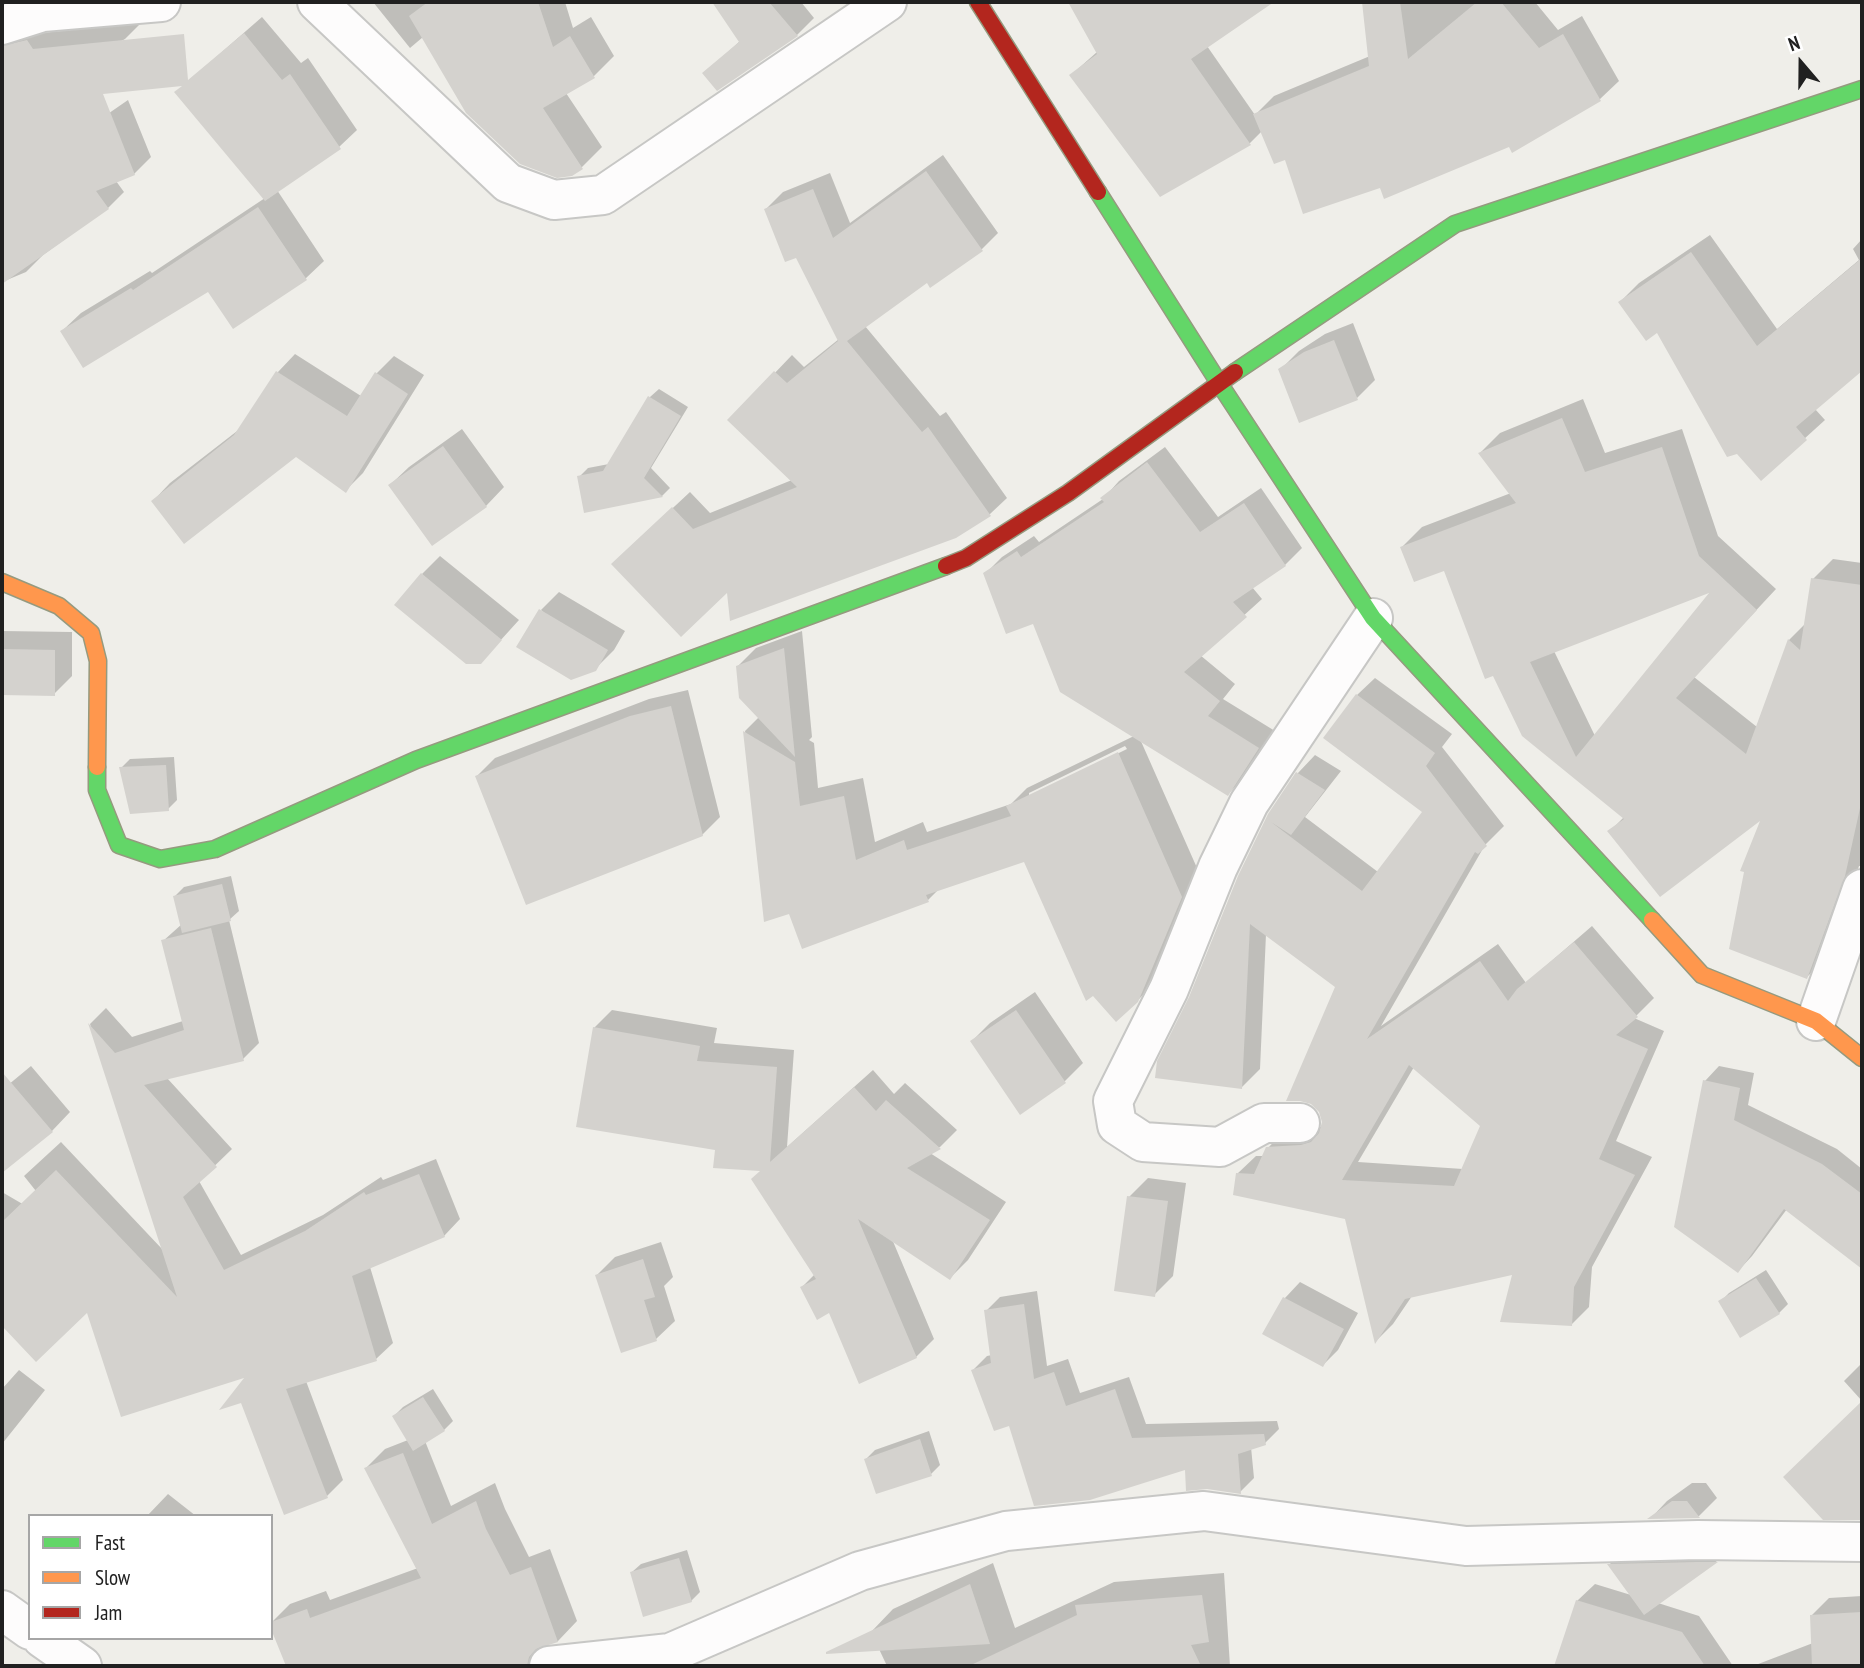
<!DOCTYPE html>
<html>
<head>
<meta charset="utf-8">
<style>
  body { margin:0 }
  #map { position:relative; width:1864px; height:1668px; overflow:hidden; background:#efeee9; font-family:"PT Sans Narrow",sans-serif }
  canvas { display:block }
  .frame { position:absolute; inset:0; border:4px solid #202020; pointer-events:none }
  .legend { position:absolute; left:28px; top:1514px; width:245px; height:126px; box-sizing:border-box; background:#fff; border:2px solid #a6a6a6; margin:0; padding:9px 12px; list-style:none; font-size:21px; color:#202020 }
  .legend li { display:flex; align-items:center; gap:14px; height:35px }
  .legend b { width:35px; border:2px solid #a6a6a6 }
  .north { position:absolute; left:1766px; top:28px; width:70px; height:70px; -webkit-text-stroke:5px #fff; paint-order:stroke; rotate:340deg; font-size:19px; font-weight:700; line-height:28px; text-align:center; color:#202020 }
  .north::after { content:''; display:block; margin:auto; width:24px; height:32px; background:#202020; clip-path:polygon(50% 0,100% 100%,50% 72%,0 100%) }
</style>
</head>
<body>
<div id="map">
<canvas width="1864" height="1668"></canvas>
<div class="frame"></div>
<ul class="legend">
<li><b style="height:9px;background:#63d668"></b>Fast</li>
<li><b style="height:9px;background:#ff974d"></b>Slow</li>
<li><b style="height:9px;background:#b3261e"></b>Jam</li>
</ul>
<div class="north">N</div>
</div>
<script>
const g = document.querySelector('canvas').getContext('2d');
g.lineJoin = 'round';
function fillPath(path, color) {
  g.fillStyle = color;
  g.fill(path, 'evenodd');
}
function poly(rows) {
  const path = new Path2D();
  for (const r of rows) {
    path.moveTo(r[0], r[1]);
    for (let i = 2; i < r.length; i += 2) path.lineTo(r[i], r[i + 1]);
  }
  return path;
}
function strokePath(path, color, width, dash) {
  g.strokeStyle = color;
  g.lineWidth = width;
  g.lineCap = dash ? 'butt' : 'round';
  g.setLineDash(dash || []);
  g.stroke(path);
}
fillPath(poly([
  [373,2,565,2,573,28,591,17,614,56,594,76,566,93,602,147,582,167,571,174,423,37,410,48],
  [714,2,801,2,814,18,797,35,704,74,740,41],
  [1070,2,1266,2,1255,13,1207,46,1255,115,1274,96,1370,56,1364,2,1535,2,1558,30,1582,16,1619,81,1600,99,1513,150,1510,144,1381,186,1286,158,1262,131,1250,143,1161,195,1071,75,1097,52],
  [262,17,301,63,308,58,357,130,339,147,277,190,324,261,305,279,209,290,62,331,81,313,150,271,152,273,265,198,176,92],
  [141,23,125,39,2,106,2,37],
  [128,100,151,157,134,174,116,181,124,192,108,208,43,255,26,272,2,282,2,187],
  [943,155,998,233,982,249,927,281,865,326,940,416,946,412,1007,498,990,514,955,537,729,589,631,547,690,492,710,513,792,480,730,420,792,355,804,367,839,339,797,256,766,209,783,192,830,173,850,223],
  [1710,235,1777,329,1859,260,1853,249,1862,239,1862,307,1860,309,1862,312,1862,369,1815,409,1825,420,1761,478,1657,331,1620,302,1639,283],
  [1353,323,1375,380,1357,398,1280,370,1299,351,1325,334],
  [295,354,361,396,376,374,394,356,424,375,363,473,346,490,296,455,153,501,170,483,241,428,278,372],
  [659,389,688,407,651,468,670,488,662,496,579,477,588,468,609,464,650,397],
  [1583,399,1605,453,1682,429,1718,536,1776,589,1694,677,1757,727,1789,640,1806,623,1813,579,1833,559,1862,563,1862,866,1859,866,1827,957,1807,977,1764,816,1610,831,1624,817,1524,735,1445,569,1402,547,1422,527,1511,493,1480,453,1500,433],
  [1714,589,1595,736,1554,651],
  [462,429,504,487,486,506,390,485,409,467],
  [1165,447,1218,517,1261,488,1302,548,1285,565,1252,587,1262,599,1200,655,1235,684,1223,699,1275,731,1245,777,1228,794,1140,739,1201,877,1157,981,1137,1001,1025,860,939,889,928,900,790,912,766,919,745,731,759,717,737,667,756,648,802,631,812,737,809,740,814,743,818,788,863,778,875,842,923,822,927,832,1011,804,1027,788,1134,736,1034,622,985,574,1002,557,1034,536,1039,542,1103,499,1119,481],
  [1125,746,1127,749,1029,797,1029,793],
  [440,556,519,620,480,663,422,574],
  [559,592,625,631,614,650,595,669,541,610],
  [2,631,72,632,72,676,54,694,2,693],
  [1375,678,1452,734,1442,747,1504,826,1485,845,1381,1026,1498,944,1526,983,1592,926,1654,998,1634,1018,1664,1031,1616,1141,1652,1157,1592,1267,1589,1307,1571,1325,1515,1272,1412,1296,1393,1324,1376,1341,1347,1217,1237,1174,1256,1156,1264,1156,1268,1148,1286,1129,1323,1127,1337,986,1266,934,1260,1069,1242,1087,1191,998,1270,815,1298,773,1315,755,1341,771,1305,817,1378,872,1425,812,1357,695],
  [1414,1067,1482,1125,1463,1169,1358,1162],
  [688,690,720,817,702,835,477,776,495,758,649,699],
  [174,757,177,800,168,809,121,768,130,759],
  [231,876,239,911,229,920,259,1043,243,1059,167,1078,232,1149,199,1181,241,1255,323,1215,381,1177,383,1180,436,1159,460,1219,444,1236,370,1267,393,1343,376,1359,306,1381,343,1480,327,1496,249,1375,88,1310,36,1360,2,1324,2,1192,67,1230,24,1176,61,1142,163,1250,90,1024,106,1008,132,1037,183,1021,163,941,182,924,175,896,184,887],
  [1035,992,1083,1063,1065,1081,1021,1112,972,1041,990,1023],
  [612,1010,717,1028,714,1043,794,1050,787,1147,873,1070,894,1094,905,1083,957,1130,940,1147,930,1153,1006,1202,968,1260,950,1278,892,1239,934,1339,916,1357,830,1311,802,1287,815,1274,763,1170,717,1149,594,1028],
  [31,1066,70,1112,52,1131,13,1162,2,1149,2,1090],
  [1719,1066,1754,1073,1748,1105,1837,1149,1862,1169,1862,1249,1852,1259,1787,1209,1752,1256,1738,1271,1705,1081],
  [1148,1178,1186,1183,1173,1276,1154,1295,1129,1197],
  [661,1242,673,1277,664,1286,675,1321,656,1339,597,1275,615,1257],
  [1766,1270,1788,1304,1779,1313,1720,1302,1729,1293],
  [1300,1282,1358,1313,1338,1350,1323,1365,1265,1333,1285,1298],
  [1037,1291,1047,1366,1068,1359,1080,1393,1129,1377,1146,1424,1277,1421,1279,1429,1265,1443,1251,1447,1254,1478,1240,1492,1186,1468,1010,1423,973,1370,987,1356,992,1355,986,1311,1000,1297],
  [1862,1363,1862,1401,1844,1381],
  [19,1370,45,1390,2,1444,2,1389],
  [433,1389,453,1421,444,1430,425,1441,451,1506,495,1483,505,1509,529,1557,550,1549,577,1621,558,1641,547,1644,546,1649,558,1666,288,1666,271,1623,290,1604,326,1591,330,1600,418,1568,366,1468,385,1449,408,1440,394,1416,403,1407],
  [1862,1403,1862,1518,1824,1518,1802,1460],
  [929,1431,940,1465,931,1474,866,1459,875,1450],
  [1692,1483,1706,1483,1717,1498,1699,1516,1651,1518,1667,1501],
  [168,1494,196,1516,147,1516],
  [1734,1544,1717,1561,1658,1603,1699,1616,1733,1666,1556,1666,1577,1601,1595,1584,1631,1595,1610,1564,1627,1546],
  [687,1550,700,1592,691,1601,632,1572,641,1564],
  [993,1563,1015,1628,1114,1582,1224,1573,1230,1666,887,1666,871,1632,893,1609],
  [1862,1596,1862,1666,1753,1666,1813,1643,1812,1615,1829,1598]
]), '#0003');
fillPath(poly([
  [428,2,538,2,553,47,570,36,595,78,543,108,583,169,572,176,557,178,520,164,466,113,409,16],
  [712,2,769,2,798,36,717,91,702,73,739,42],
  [1068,2,1274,2,1191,59,1251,145,1160,197,1069,75,1097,54],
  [1362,2,1400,2,1408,59,1477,2,1501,2,1539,48,1563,34,1601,101,1512,153,1509,147,1384,199,1380,188,1303,214,1285,160,1274,164,1253,114,1369,66],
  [244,33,282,80,290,74,341,149,265,201,174,92,182,86,103,94,135,175,96,191,109,209,2,284,2,46,27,40,33,49,184,34,188,80],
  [926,171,983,251,930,288,927,283,847,341,922,432,928,427,991,516,956,538,730,621,727,593,681,637,611,564,672,507,693,529,797,487,727,420,774,371,787,383,838,341,796,258,785,262,764,209,813,189,833,238],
  [258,207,307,280,233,329,208,292,83,368,60,331,131,288,133,290],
  [1691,252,1757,346,1862,258,1862,371,1796,427,1807,440,1761,481,1737,454,1727,457,1657,333,1646,341,1618,302],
  [1334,340,1358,400,1299,423,1278,369,1304,352],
  [276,371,347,416,375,372,408,394,346,493,296,457,184,544,151,501,234,435],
  [648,396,681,416,644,478,663,497,584,513,577,476,603,471],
  [1562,418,1585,472,1662,447,1699,556,1757,610,1676,698,1746,754,1788,639,1800,650,1811,578,1862,585,1862,799,1845,876,1807,979,1729,949,1744,872,1740,871,1760,821,1660,897,1607,831,1624,819,1522,736,1493,676,1485,679,1444,571,1414,582,1400,547,1516,503,1478,453],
  [1709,593,1576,757,1530,662],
  [443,446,487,507,432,546,388,485],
  [1147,462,1200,532,1244,503,1286,566,1233,602,1247,617,1184,672,1220,701,1208,716,1259,748,1228,796,1060,692,1033,624,1006,634,983,573,1017,551,1021,557,1104,502,1100,498],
  [421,573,502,640,481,664,466,664,394,605],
  [539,609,608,650,596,671,571,680,516,647],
  [784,648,795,757,739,698,736,666],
  [2,649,55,650,55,696,2,695],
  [1356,694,1435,753,1426,766,1487,846,1478,854,1475,852,1367,1039,1480,961,1508,1001,1517,989,1574,942,1638,1017,1616,1035,1648,1049,1599,1159,1635,1175,1574,1287,1572,1326,1500,1322,1512,1275,1405,1299,1375,1344,1345,1219,1233,1195,1236,1173,1254,1174,1266,1147,1301,1145,1311,1142,1319,1133,1322,1122,1319,1112,1311,1104,1300,1101,1286,1101,1335,987,1250,924,1242,1089,1155,1078,1157,1061,1189,997,1238,876,1268,814,1296,772,1325,790,1291,835,1271,822,1362,891,1422,812,1323,738],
  [1409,1065,1480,1126,1454,1186,1342,1180],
  [671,706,703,836,526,905,475,776,630,716],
  [743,731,795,762,800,806,844,796,856,860,904,840,907,850,1011,816,1006,806,1118,752,1182,897,1138,1002,1116,1022,1093,996,1086,1001,1024,862,926,895,929,902,802,949,789,914,764,922],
  [166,765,169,811,130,814,119,767],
  [222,884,231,921,182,933,173,896],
  [211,928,244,1061,144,1085,217,1167,183,1197,224,1270,305,1231,364,1192,366,1195,419,1174,445,1237,352,1276,377,1361,286,1389,328,1498,284,1515,241,1403,219,1410,244,1378,121,1417,87,1313,36,1362,2,1326,2,1222,56,1170,177,1297,88,1023,115,1053,184,1030,161,940],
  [1016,1010,1066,1083,1020,1115,970,1041],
  [593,1027,700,1046,697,1061,777,1067,770,1162,854,1087,876,1111,886,1100,941,1149,907,1168,990,1220,950,1280,858,1219,917,1358,859,1384,829,1313,817,1320,800,1287,816,1279,751,1179,760,1171,713,1168,715,1150,576,1127],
  [2,1072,53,1132,2,1173],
  [1703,1080,1740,1088,1734,1120,1822,1164,1862,1194,1862,1269,1784,1209,1738,1273,1674,1227],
  [1127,1196,1168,1201,1155,1297,1114,1291],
  [643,1259,655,1297,644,1300,657,1341,621,1353,595,1275],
  [1756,1278,1780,1314,1740,1338,1718,1301],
  [1283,1297,1344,1329,1323,1367,1262,1334],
  [1024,1304,1034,1379,1054,1372,1066,1406,1115,1389,1132,1438,1264,1434,1266,1445,1238,1454,1241,1494,1207,1489,1186,1491,1185,1470,1090,1500,1034,1506,1009,1426,994,1431,971,1370,991,1363,984,1310],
  [423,1397,445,1431,413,1451,392,1416],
  [1862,1401,1862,1520,1823,1520,1783,1477],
  [920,1439,932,1476,876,1494,864,1459],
  [403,1453,432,1524,476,1501,486,1529,510,1575,531,1567,558,1642,536,1649,529,1657,527,1666,286,1666,271,1629,271,1622,307,1609,310,1618,421,1578,364,1468],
  [1672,1501,1687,1501,1700,1518,1647,1519],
  [679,1558,692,1602,643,1617,630,1572],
  [1718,1562,1644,1615,1607,1564,1698,1562],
  [970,1584,990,1644,826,1654,826,1652],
  [1202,1595,1209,1642,1191,1645,1201,1666,969,1666,1077,1615,1075,1605],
  [1576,1600,1682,1632,1705,1666,1554,1666],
  [1862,1612,1862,1666,1812,1666,1810,1615]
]), '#d4d2ce');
const street = poly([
  [317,2,508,183,554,200,603,195,887,2],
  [2,25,43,12,161,2],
  [1816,1021,1862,889],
  [1300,1123,1264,1123,1220,1147,1143,1142,1117,1125,1113,1101,1169,989,1218,867,1249,803,1373,618],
  [2,1610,30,1630],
  [42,1638,82,1666],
  [549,1666,670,1653,860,1571,1006,1531,1204,1511,1466,1546,1698,1540,1862,1542]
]);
const fast = poly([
  [1098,192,1219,383,1373,618,1652,920],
  [1235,372,1455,224,1862,89],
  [97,767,97,790,119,845,160,859,215,849,416,760,946,566]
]);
const slow = poly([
  [2,582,59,606,91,633,98,661,97,767],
  [1652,920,1702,975,1816,1021,1862,1058]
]);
const jam = poly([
  [978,2,1098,192],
  [946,566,966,558,1068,493,1235,372]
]);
strokePath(street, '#c7c7c5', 42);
strokePath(fast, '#959a7f', 19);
strokePath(slow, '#959a7f', 19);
strokePath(jam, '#959a7f', 19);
strokePath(street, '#fdfcfc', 38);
strokePath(fast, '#63d668', 16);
strokePath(slow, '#ff974d', 16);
strokePath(jam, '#b3261e', 16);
</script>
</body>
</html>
